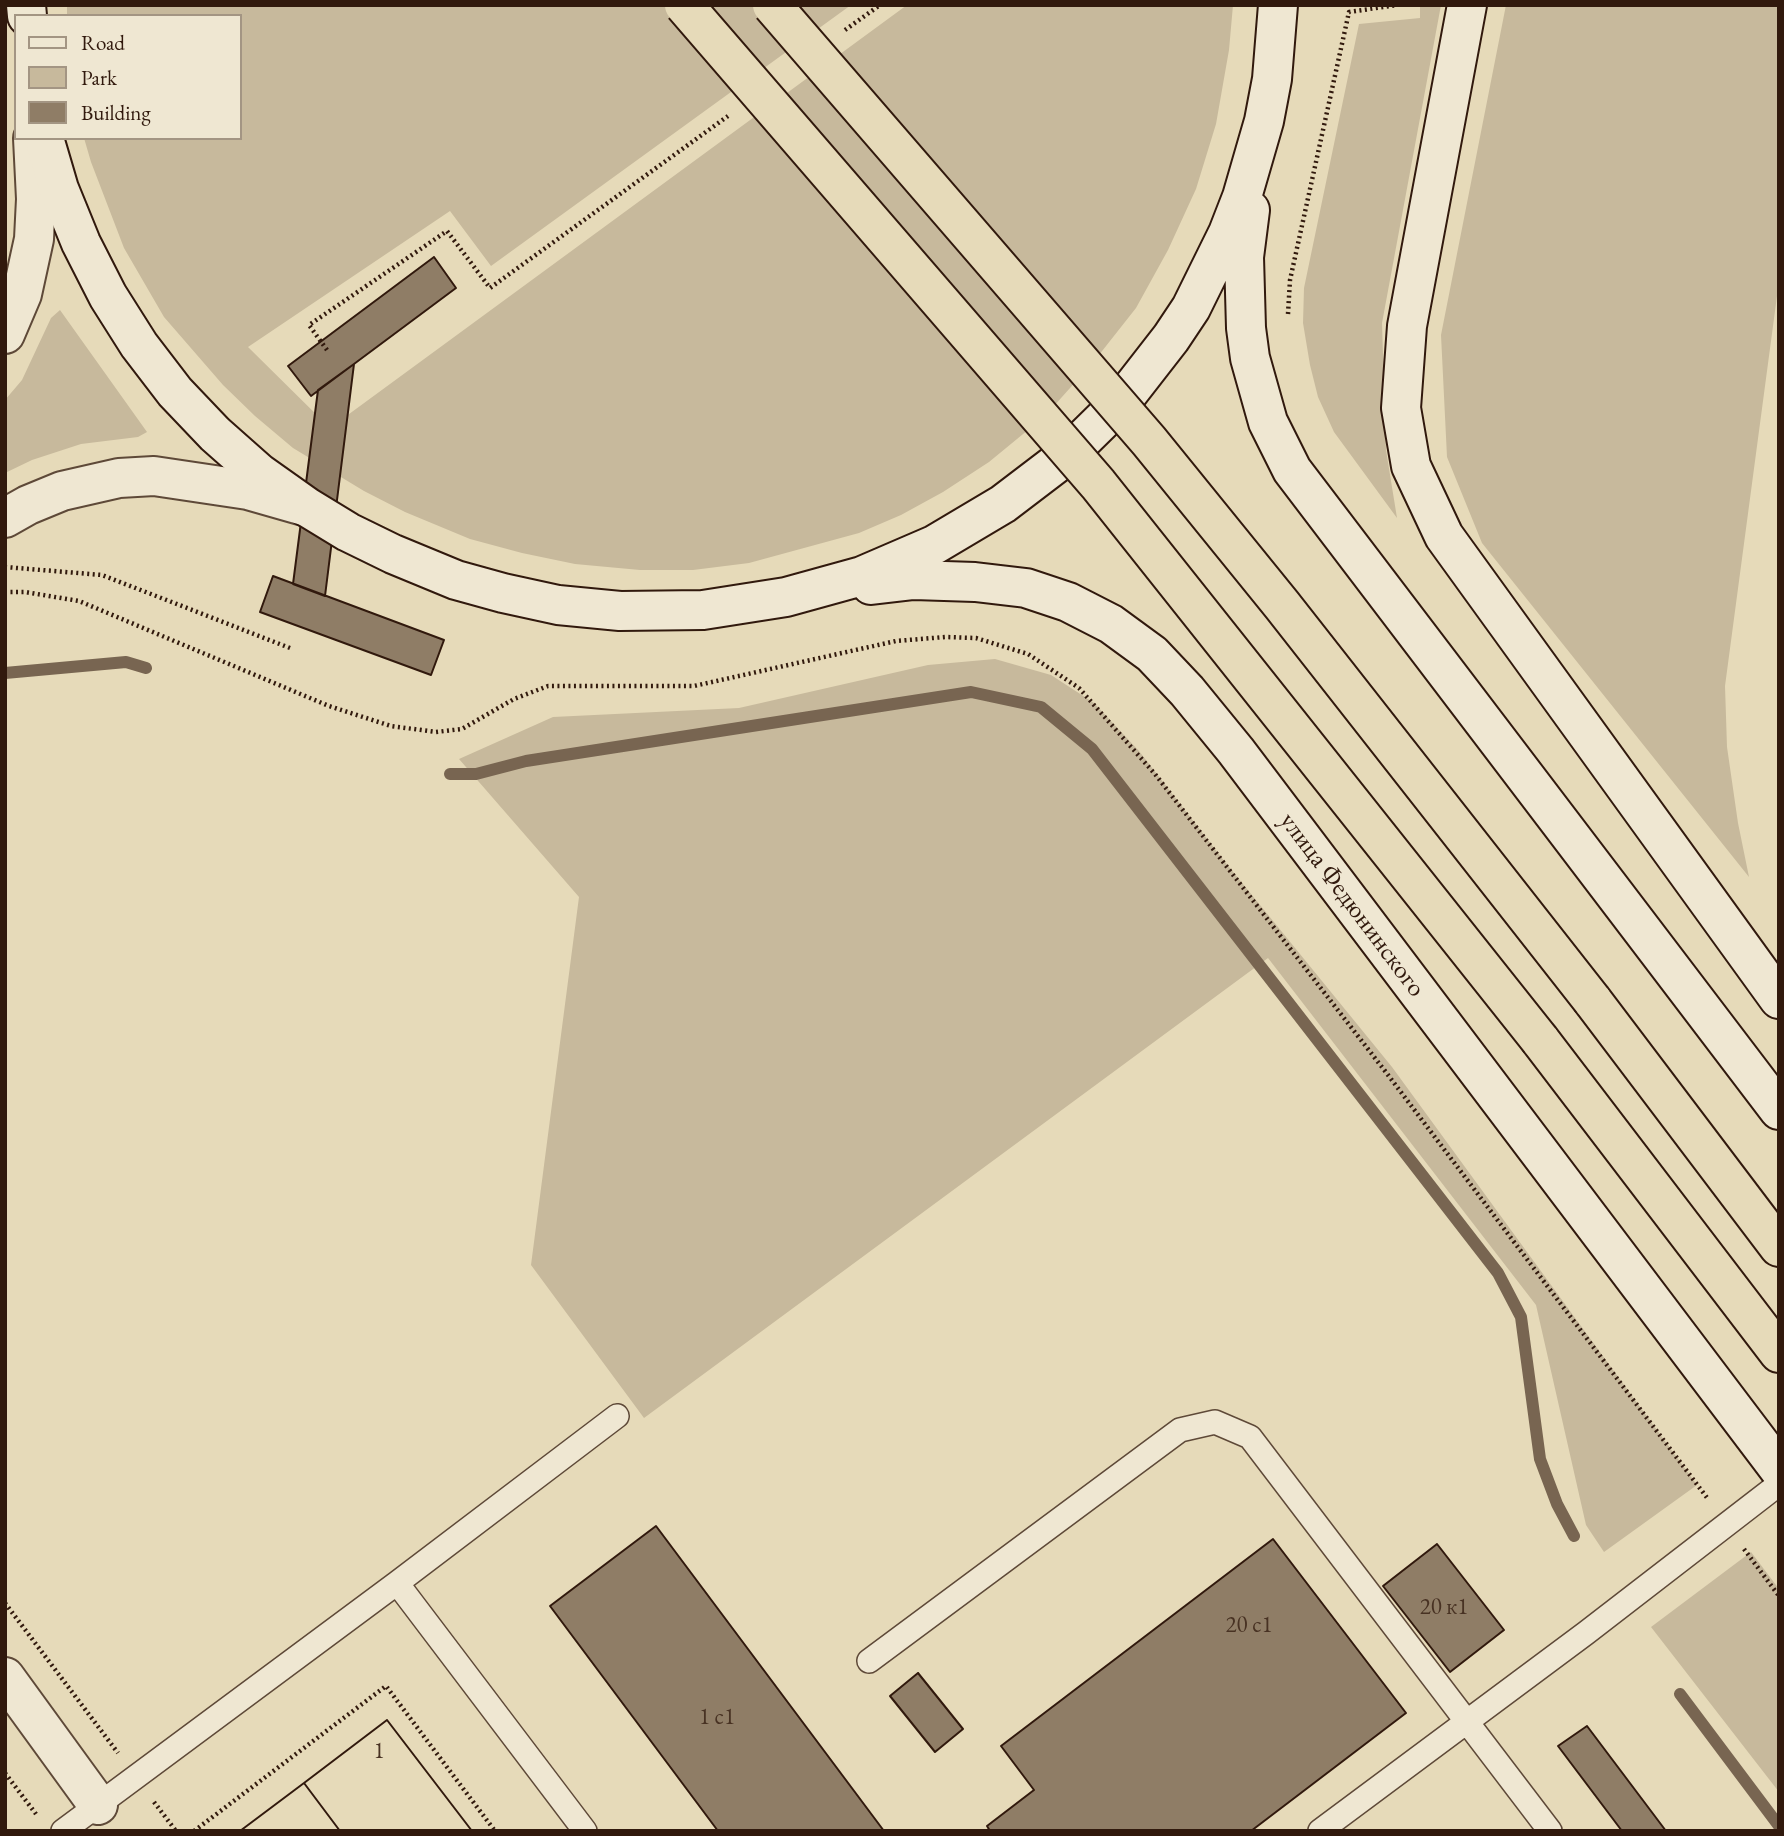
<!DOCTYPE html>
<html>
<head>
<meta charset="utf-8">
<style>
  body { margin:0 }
  #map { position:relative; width:1784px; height:1836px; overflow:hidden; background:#e6dab9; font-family:"EB Garamond",serif }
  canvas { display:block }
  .frame { position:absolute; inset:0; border:7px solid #31190d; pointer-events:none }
  .legend { position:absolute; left:14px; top:14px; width:228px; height:126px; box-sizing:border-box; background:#efe7d2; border:2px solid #a39583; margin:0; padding:9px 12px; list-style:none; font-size:21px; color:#31190d }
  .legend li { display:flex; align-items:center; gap:14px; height:35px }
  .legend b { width:35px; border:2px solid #a39583 }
</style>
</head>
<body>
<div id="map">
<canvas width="1784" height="1836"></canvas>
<div class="frame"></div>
<ul class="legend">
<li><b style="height:9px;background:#efe7d2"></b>Road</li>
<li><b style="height:19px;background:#c7b99c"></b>Park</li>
<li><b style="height:19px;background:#8f7d66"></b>Building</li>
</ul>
</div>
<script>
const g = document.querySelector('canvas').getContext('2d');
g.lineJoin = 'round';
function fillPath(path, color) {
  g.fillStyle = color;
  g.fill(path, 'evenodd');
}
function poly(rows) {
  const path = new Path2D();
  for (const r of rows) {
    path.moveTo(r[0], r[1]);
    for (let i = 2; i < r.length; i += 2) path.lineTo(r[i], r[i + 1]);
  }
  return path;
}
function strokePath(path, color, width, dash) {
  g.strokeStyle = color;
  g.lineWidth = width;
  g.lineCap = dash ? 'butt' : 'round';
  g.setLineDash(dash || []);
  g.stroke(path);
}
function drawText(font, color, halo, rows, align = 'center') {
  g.font = font + ' "EB Garamond",serif';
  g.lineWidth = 6;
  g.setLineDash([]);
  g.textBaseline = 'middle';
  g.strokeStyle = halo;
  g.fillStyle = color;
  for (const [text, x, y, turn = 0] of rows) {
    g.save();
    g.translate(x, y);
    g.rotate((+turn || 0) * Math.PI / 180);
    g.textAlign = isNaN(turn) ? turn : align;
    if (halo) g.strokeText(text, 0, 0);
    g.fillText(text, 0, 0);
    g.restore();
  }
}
fillPath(poly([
  [67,5,851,5,491,266,450,211,248,347,330,428,907,5,1233,5,1229,50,1216,124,1196,189,1168,250,1136,308,1095,360,1045,416,989,462,943,492,901,515,859,533,749,563,693,570,640,570,575,564,522,553,470,539,405,512,364,491,293,448,255,416,223,385,164,317,124,248,91,162,84,138,240,138,240,16,67,16],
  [1420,5,1441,5,1382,323,1386,450,1397,518,1334,432,1318,397,1310,365,1303,323,1304,288,1359,24,1420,18],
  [1506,5,1779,5,1779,281,1725,686,1727,747,1738,823,1749,877,1482,543,1447,457,1441,335],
  [60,310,147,432,138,437,81,444,32,460,5,473,5,400,22,380,51,318],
  [995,659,1051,675,1094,703,1139,751,1225,862,1392,1067,1697,1485,1604,1552,1586,1525,1536,1305,1268,958,644,1418,531,1265,579,897,459,759,553,717,739,708,928,665],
  [1751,1552,1779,1589,1779,1792,1651,1627]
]), '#c7b99c');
strokePath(poly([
  [5,673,126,662,146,668],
  [450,774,476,774,526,761,971,692,1041,707,1092,749,1498,1273,1521,1317,1540,1459,1557,1504,1574,1536],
  [1680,1694,1779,1826]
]), '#786551', 12);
const building = poly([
  [434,257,456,288,311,396,288,366,434,257],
  [354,364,325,596,293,584,318,390,354,364],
  [273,576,444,640,431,675,260,612,273,576],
  [656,1526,884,1831,718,1831,550,1606,656,1526],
  [1273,1539,1406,1713,1251,1831,990,1831,987,1826,1034,1790,1001,1746,1273,1539],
  [1437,1544,1504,1630,1450,1672,1383,1586,1437,1544],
  [918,1673,963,1729,935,1752,890,1696,918,1673],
  [387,1720,472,1831,240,1831,304,1783,387,1720],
  [387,1720,472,1831,340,1831,304,1783,387,1720],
  [1587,1726,1666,1831,1622,1831,1558,1746,1587,1726],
  [304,1783,340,1831,240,1831,304,1783]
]);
fillPath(building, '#8f7d66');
strokePath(building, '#31190d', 2);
const lane = poly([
  [397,1583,585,1831],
  [869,1661,1180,1430,1215,1422,1250,1437,1550,1831],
  [63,1831,397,1583,617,1416],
  [1320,1831,1586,1633,1779,1484]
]);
const street = poly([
  [5,334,22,294,34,239,36,199,33,138],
  [5,518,28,505,62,491,119,478,154,476,248,490,304,506],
  [5,1677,98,1805]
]);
const secondary = poly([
  [26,5,27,16],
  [1467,5,1407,326,1401,408,1411,466,1444,536,1779,999],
  [44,138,59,189,81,243,108,296,139,345,175,392,215,434,259,473,307,507,348,532,393,554,456,580,503,593,558,605,620,611,703,610,786,597,862,576,934,545,1003,504,1066,456,1122,401,1171,338,1191,308,1228,233,1242,197,1264,121,1272,79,1278,5],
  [1250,210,1244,257,1246,328,1250,358,1268,422,1292,470,1779,1110],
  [871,585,914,580,975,582,1026,588,1068,602,1111,624,1152,654,1187,691,1236,751,1779,1469]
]);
const highway = poly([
  [1592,1000,1779,1247],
  [1540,1040,1779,1353]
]);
strokePath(lane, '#5e4938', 26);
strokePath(street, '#5e4938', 42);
strokePath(secondary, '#31190d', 42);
strokePath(highway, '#31190d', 42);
strokePath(poly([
  [845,30,880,5],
  [1288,314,1290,280,1349,12,1397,5],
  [327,350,309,325,447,231,490,288,728,116],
  [5,567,102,575,290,648],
  [5,592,25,592,79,601,329,706,391,726,436,732,462,729,514,699,548,686,694,686,896,641,945,637,976,638,1028,654,1079,688,1155,774,1385,1071,1708,1499],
  [1744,1549,1779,1596],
  [5,1603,118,1753],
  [5,1773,36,1814],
  [154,1802,176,1831],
  [194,1831,386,1686,495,1831]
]), '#31190d', 4.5, [2, 3.5]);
strokePath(lane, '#efe7d2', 23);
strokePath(street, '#efe7d2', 38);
strokePath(secondary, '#efe7d2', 38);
strokePath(highway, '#e6dab9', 38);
const highwayBridge = poly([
  [684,5,1098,484,1540,1040],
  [772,5,1149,441,1282,605,1592,1000]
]);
strokePath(highwayBridge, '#31190d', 42, []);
strokePath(highwayBridge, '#e6dab9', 38);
drawText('23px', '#483223', null, [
  ["20 к1",1444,1608],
  ["20 с1",1249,1626],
  ["1 с1",717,1718],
  ["1",379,1752]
]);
drawText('26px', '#31190d', '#efe7d2', [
  ["улица Федюнинского",1352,905,53]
]);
</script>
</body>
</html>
